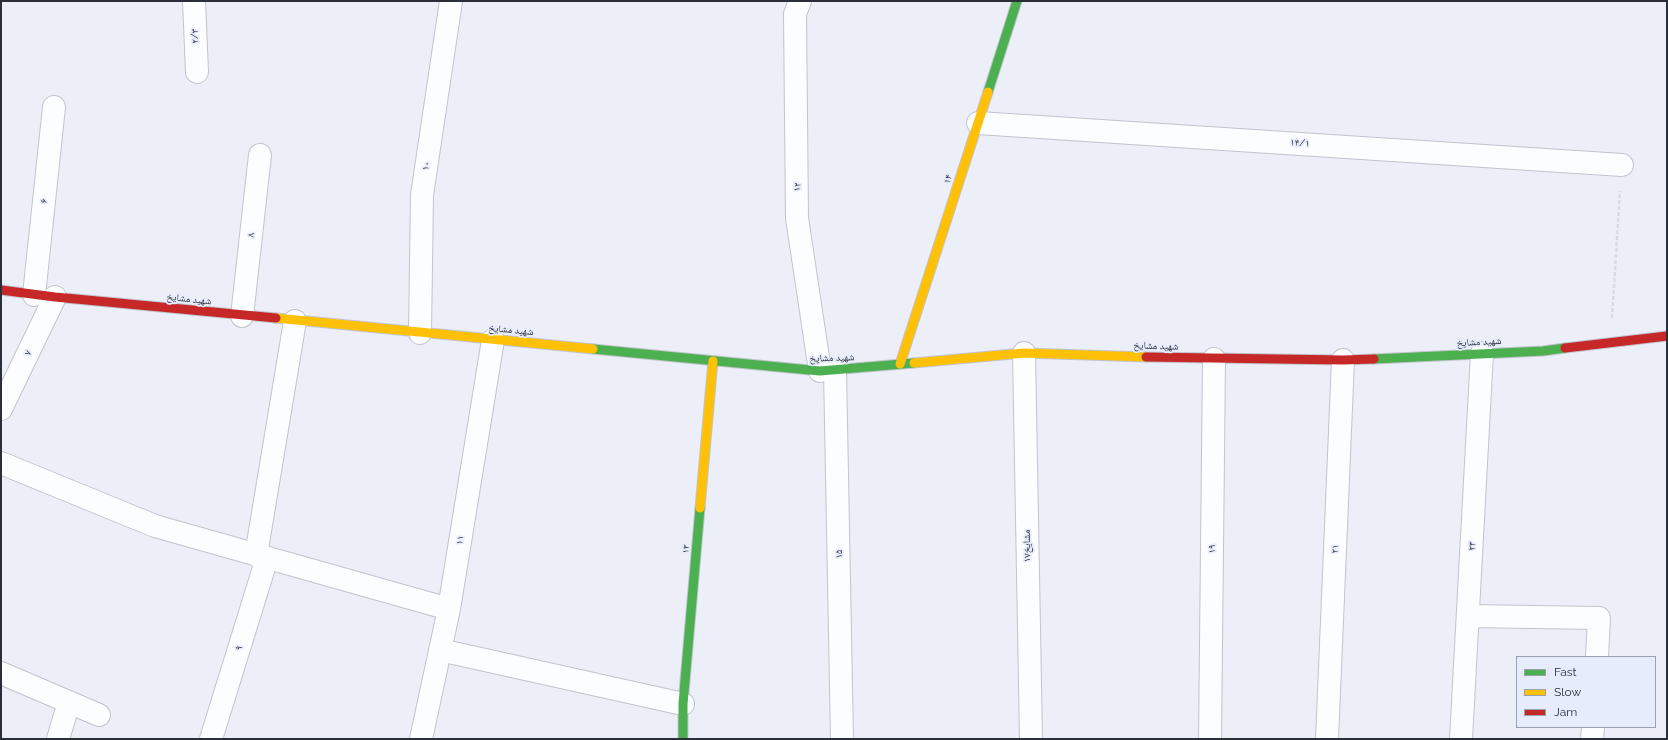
<!DOCTYPE html>
<html>
<head>
<meta charset="utf-8">
<style>
  body { margin:0 }
  #map { position:relative; width:1668px; height:740px; overflow:hidden; background:#eceff8; font-family:Raleway,sans-serif }
  canvas { display:block }
  .frame { position:absolute; inset:0; border:2px solid #2a2e38; pointer-events:none }
  .legend { position:absolute; left:1516px; top:656px; width:140px; height:72px; box-sizing:border-box; background:#e7ecfd; border:1px solid #9ba0ae; margin:0; padding:5px 7px; list-style:none; font-size:12px; color:#2a2e38 }
  .legend li { display:flex; align-items:center; gap:8px; height:20px }
  .legend b { width:20px; border:1px solid #9ba0ae }
</style>
</head>
<body>
<div id="map">
<canvas width="1668" height="740"></canvas>
<div class="frame"></div>
<ul class="legend">
<li><b style="height:5px;background:#4caf50"></b>Fast</li>
<li><b style="height:5px;background:#ffc107"></b>Slow</li>
<li><b style="height:5px;background:#c62828"></b>Jam</li>
</ul>
</div>
<script>
const g = document.querySelector('canvas').getContext('2d');
g.lineJoin = 'round';
function poly(rows) {
  const path = new Path2D();
  for (const r of rows) {
    path.moveTo(r[0], r[1]);
    for (let i = 2; i < r.length; i += 2) path.lineTo(r[i], r[i + 1]);
  }
  return path;
}
function strokePath(path, color, width, dash) {
  g.strokeStyle = color;
  g.lineWidth = width;
  g.lineCap = dash ? 'butt' : 'round';
  g.setLineDash(dash || []);
  g.stroke(path);
}
function drawText(font, color, halo, rows, align = 'center') {
  g.font = font + ' Raleway,"Noto Naskh Arabic",sans-serif';
  g.lineWidth = 3.5;
  g.setLineDash([]);
  g.textBaseline = 'middle';
  g.strokeStyle = halo;
  g.fillStyle = color;
  for (const [text, x, y, turn = 0] of rows) {
    g.save();
    g.translate(x, y);
    g.rotate((+turn || 0) * Math.PI / 180);
    g.textAlign = isNaN(turn) ? turn : align;
    if (halo) g.strokeText(text, 0, 0);
    g.fillText(text, 0, 0);
    g.restore();
  }
}
const street = poly([
  [194,1,197,72],
  [800,1,795,14,797,218,820,371],
  [978,123,1622,165],
  [34,295,54,107],
  [242,316,260,155],
  [420,333,422,195,451,1],
  [1024,353,1031,739],
  [835,370,842,739],
  [1,409,55,297],
  [1,463,155,526,449,609],
  [256,555,295,321],
  [1468,616,1599,618,1597,657],
  [440,650,683,704],
  [1,673,99,715],
  [58,739,69,702],
  [211,739,267,558],
  [421,739,449,609,493,340],
  [1210,739,1214,359],
  [1327,739,1343,360],
  [1461,739,1482,353],
  [1592,739,1593,727]
]);
const fast = poly([
  [988,92,1017,1],
  [593,349,820,371,914,363],
  [1374,359,1543,351,1565,348],
  [683,739,683,704,700,508]
]);
const slow = poly([
  [276,318,593,349],
  [914,363,1024,353,1146,357],
  [900,364,988,92],
  [700,508,713,361]
]);
const jam = poly([
  [1,290,55,297,276,318],
  [1565,348,1667,336],
  [1146,357,1343,360,1374,359]
]);
strokePath(street, '#c1c4cd', 24);
strokePath(fast, '#c1c4cd', 11);
strokePath(slow, '#c1c4cd', 11);
strokePath(jam, '#c1c4cd', 11);
strokePath(poly([
  [1612,318,1620,191]
]), '#d9dbde', 2.5, [4, 2]);
strokePath(street, '#fcfdfe', 22);
strokePath(fast, '#4caf50', 9);
strokePath(slow, '#ffc107', 9);
strokePath(jam, '#c62828', 9);
drawText('10px', '#2a2e38', '#e7ecfd', [
  ["۲/۳",195,36,-92],
  ["۱۴/۱",1300,143,4],
  ["۱۰",426,166,-82],
  ["۱۴",948,179,-72],
  ["۱۲",797,187,-90],
  ["۶",44,201,-84],
  ["۸",251,235,-84],
  ["شهید مشایخ",189,299,6],
  ["شهید مشایخ",511,330,5],
  ["شهید مشایخ",1479,342,-3],
  ["شهید مشایخ",1156,346,2],
  ["۷",28,353,-64],
  ["شهید مشایخ",832,358,-2],
  ["۱۱",460,540,-81],
  ["۱۷مشایخ",1027,546,-91],
  ["۲۳",1472,546,-87],
  ["۱۳",686,549,-85],
  ["۱۹",1212,549,-89],
  ["۲۱",1335,549,-88],
  ["۱۵",839,554,-91],
  ["۹",239,648,-73]
]);
</script>
</body>
</html>
